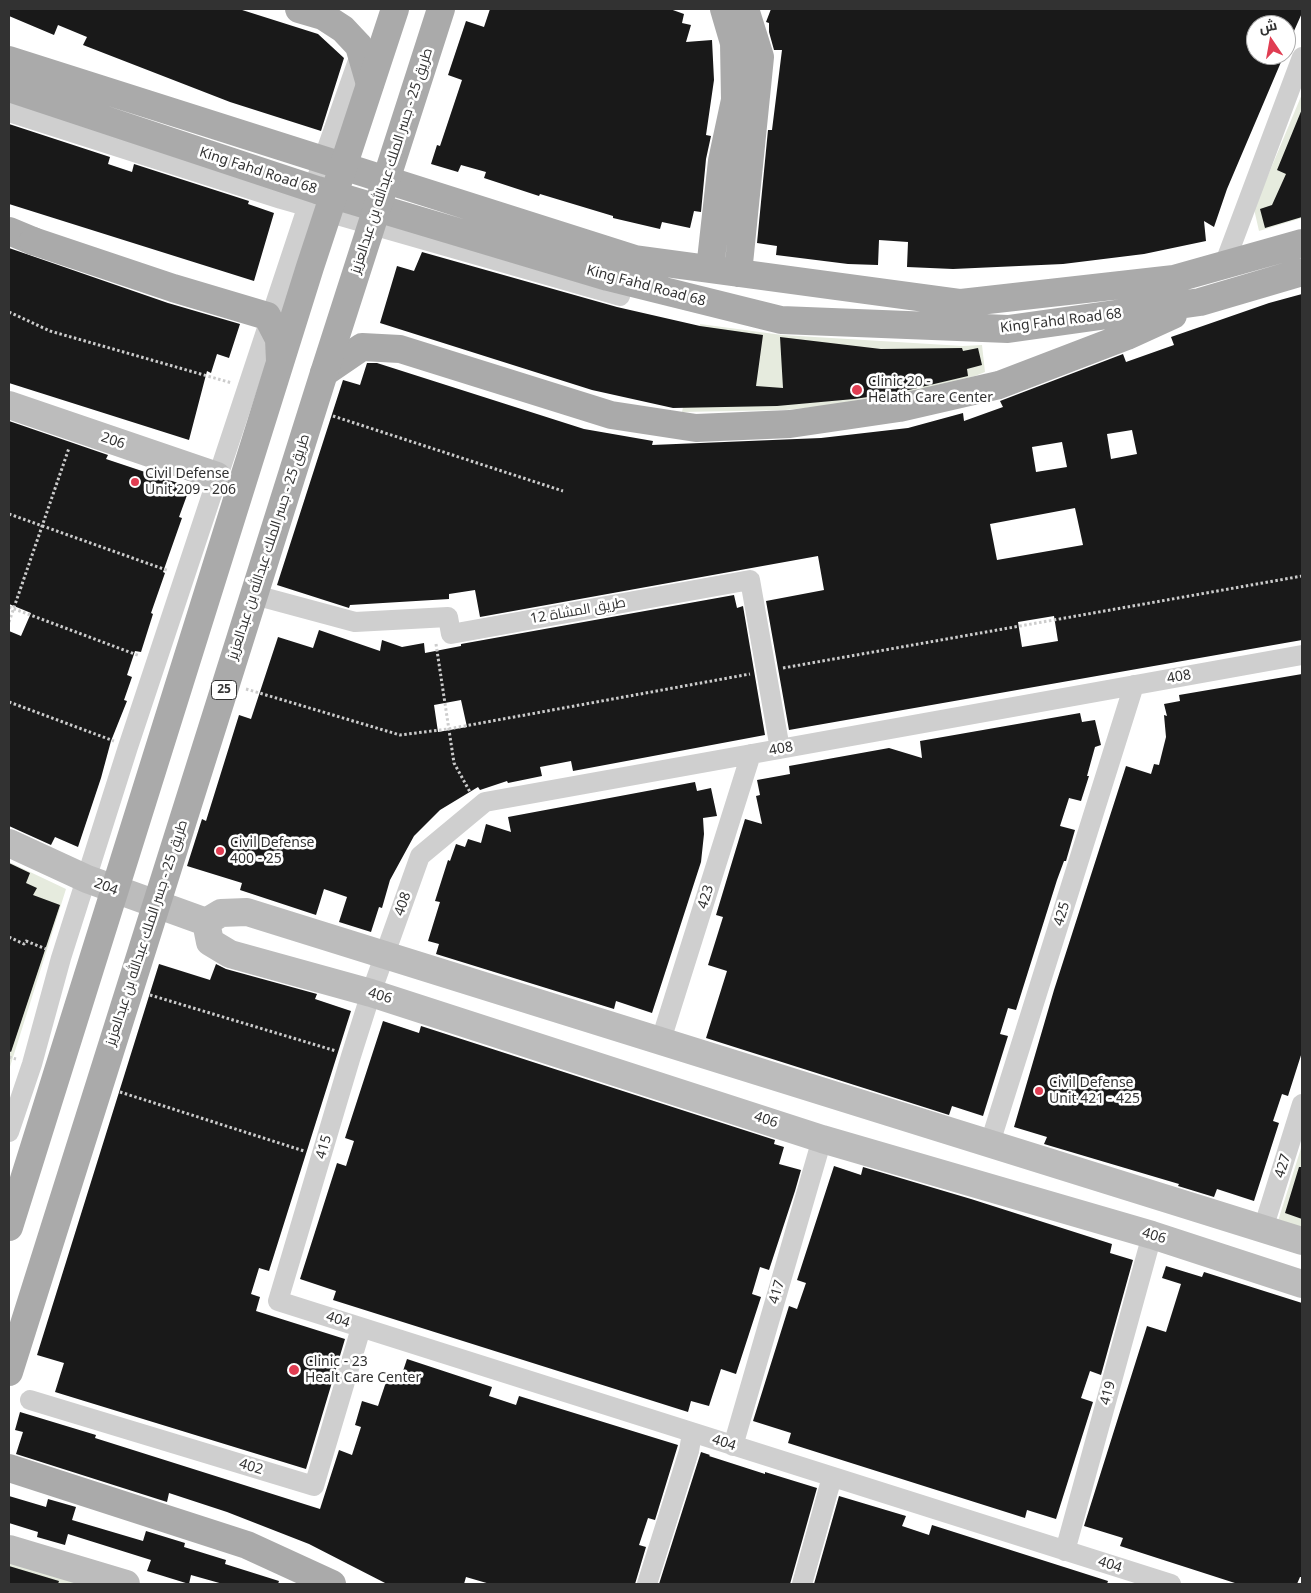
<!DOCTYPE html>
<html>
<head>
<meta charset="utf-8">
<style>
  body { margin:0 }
  #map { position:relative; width:1311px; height:1593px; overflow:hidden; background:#fff; font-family:"Noto Sans",Cairo,sans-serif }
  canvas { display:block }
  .frame { position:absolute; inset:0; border:10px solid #323232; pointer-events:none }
  .north { position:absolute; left:1246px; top:15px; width:50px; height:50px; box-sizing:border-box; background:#fff; border:1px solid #adadad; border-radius:50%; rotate:348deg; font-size:14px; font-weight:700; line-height:20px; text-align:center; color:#323232 }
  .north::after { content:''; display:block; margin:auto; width:18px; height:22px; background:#e03d52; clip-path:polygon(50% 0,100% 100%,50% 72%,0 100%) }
</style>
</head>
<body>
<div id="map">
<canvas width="1311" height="1593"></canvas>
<div class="frame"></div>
<div class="north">ش</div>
</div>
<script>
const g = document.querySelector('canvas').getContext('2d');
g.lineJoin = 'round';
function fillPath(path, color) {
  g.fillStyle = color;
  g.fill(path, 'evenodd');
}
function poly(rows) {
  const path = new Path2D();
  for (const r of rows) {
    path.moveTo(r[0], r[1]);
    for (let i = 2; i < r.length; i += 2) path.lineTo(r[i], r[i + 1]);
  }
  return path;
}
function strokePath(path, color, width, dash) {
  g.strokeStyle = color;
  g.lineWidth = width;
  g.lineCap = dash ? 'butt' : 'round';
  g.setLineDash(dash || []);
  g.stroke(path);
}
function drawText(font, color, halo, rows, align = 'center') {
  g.font = font + ' "Noto Sans",Cairo,sans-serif';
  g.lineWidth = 5;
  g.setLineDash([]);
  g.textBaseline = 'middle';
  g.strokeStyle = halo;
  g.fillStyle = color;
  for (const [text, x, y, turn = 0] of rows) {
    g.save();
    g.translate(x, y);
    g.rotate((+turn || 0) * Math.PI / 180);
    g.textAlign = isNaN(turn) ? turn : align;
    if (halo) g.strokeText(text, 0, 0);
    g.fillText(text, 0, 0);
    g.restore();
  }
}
fillPath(poly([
  [1302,94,1302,218,1259,231,1254,209],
  [700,324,782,335,963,346,982,345,985,372,975,376,885,400,785,410,682,412],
  [9,862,66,889,9,1070],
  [1302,1145,1302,1229,1278,1221],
  [9,1560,87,1584,9,1584]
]), '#e6ebde');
fillPath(poly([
  [9,9,239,9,318,34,344,58,321,131,230,102,83,45,87,37,58,25,54,35,9,16],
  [490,9,670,9,684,14,682,23,691,25,686,42,712,40,714,80,706,135,711,136,706,159,701,212,694,211,690,228,662,222,660,229,613,218,613,216,540,194,539,196,484,178,486,172,461,165,458,172,431,164,437,145,440,146,462,80,448,75,466,21,484,27],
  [771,9,1302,9,1302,13,1286,49,1286,25,1256,25,1256,55,1284,55,1227,189,1214,227,1204,221,1206,241,1144,254,1063,264,953,269,907,267,908,242,879,240,878,265,848,264,776,255,777,246,757,243,768,130,772,130,782,50,774,50,769,32,769,23,766,22],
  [1302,109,1302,217,1265,228,1260,209,1272,205,1286,174,1277,170],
  [9,124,110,157,108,164,132,172,134,164,249,201,248,204,274,213,254,281,9,204],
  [9,248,168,303,240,324,229,358,217,354,211,373,207,371,189,440,9,383],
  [422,252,617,307,700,326,763,335,756,386,783,388,780,337,881,349,962,348,963,351,978,348,982,365,967,369,968,376,896,393,854,399,777,406,673,408,592,390,380,323,397,266,414,271],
  [1302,294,1302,640,789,730,766,601,824,590,818,556,480,617,475,590,449,594,449,599,350,605,349,608,277,585,343,380,360,385,367,363,377,363,584,429,653,441,652,445,821,438,908,428,963,413,964,421,1003,407,1000,401,1123,354,1126,362,1174,345,1171,337,1269,303],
  [1132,430,1137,454,1111,459,1107,434],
  [1062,442,1067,467,1036,472,1032,447],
  [1075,508,1083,545,997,560,990,524],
  [1054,616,1058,641,1022,647,1018,622],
  [9,421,108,455,106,459,190,487,179,517,182,518,163,572,165,573,151,613,153,614,141,652,135,651,127,675,132,677,124,700,127,701,111,741,101,778,78,847,55,837,51,845,9,826,9,631,21,636,31,613,9,604],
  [734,595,737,608,743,606,765,735,573,771,571,761,540,767,542,776,508,783,507,781,480,790,478,787,440,810,414,836,390,880,382,908,379,907,371,932,339,922,347,897,324,889,316,915,240,890,242,883,187,866,202,819,206,821,239,715,251,719,278,637,313,648,319,630,380,651,382,640,402,647,424,643,425,653,461,646,461,644],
  [461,700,467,727,438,732,434,705],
  [1302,674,1302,1052,1288,1096,1282,1094,1273,1121,1279,1123,1254,1201,1217,1189,1214,1197,1178,1186,1179,1184,1044,1144,1047,1137,1014,1127,1054,990,1126,766,1151,774,1154,764,1159,765,1166,737,1164,715,1167,716,1164,704,1180,701,1179,695],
  [1080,713,1082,722,1095,720,1101,745,1095,747,1087,776,1089,776,1081,801,1069,798,1060,826,1075,830,1066,861,1064,861,1057,880,1016,1010,1008,1008,1000,1034,1008,1036,983,1116,952,1106,949,1115,706,1038,727,971,708,965,723,917,716,915,745,819,762,824,756,796,760,795,757,780,790,774,789,766,889,748,922,758,920,741],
  [695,782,697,791,711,788,717,816,703,818,704,834,701,862,652,1013,616,1001,614,1009,436,954,439,944,428,941,440,902,435,901,448,860,450,861,456,844,465,847,468,839,481,843,486,824,511,832,508,817],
  [9,863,30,873,26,883,37,888,33,895,60,905,11,1052,9,1051],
  [159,964,210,980,216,964,226,969,317,994,315,999,351,1011,269,1271,259,1268,251,1294,260,1297,256,1311,345,1339,306,1469,55,1392,64,1363,37,1355],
  [383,1021,419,1033,421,1026,775,1140,774,1144,784,1147,779,1164,801,1170,795,1191,769,1270,760,1267,752,1294,761,1297,736,1374,721,1369,709,1406,691,1401,688,1412,333,1300,336,1291,300,1279,337,1163,346,1166,354,1141,345,1138],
  [834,1166,861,1175,863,1167,971,1199,1112,1244,1110,1253,1133,1260,1101,1375,1090,1371,1081,1398,1093,1402,1056,1519,1027,1510,1025,1518,829,1456,788,1443,791,1433,753,1421,789,1306,797,1309,806,1283,797,1280],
  [1299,1167,1302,1167,1302,1219,1285,1213],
  [1166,1266,1202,1277,1204,1272,1302,1303,1302,1577,1300,1577,1297,1584,1238,1584,1120,1546,1123,1538,1084,1526,1147,1326,1166,1332,1181,1284,1162,1278],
  [407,1359,492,1387,489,1396,516,1405,519,1396,678,1445,655,1520,648,1518,639,1545,646,1547,635,1584,490,1584,466,1577,464,1584,387,1584,309,1544,227,1512,169,1493,167,1502,16,1454,23,1432,15,1430,20,1412,96,1435,95,1438,320,1509,339,1450,352,1455,361,1427,355,1425,362,1401,378,1406,387,1379,399,1383],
  [701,1452,710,1455,709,1456,765,1474,765,1472,817,1488,790,1584,659,1584],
  [9,1496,46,1507,48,1499,76,1507,72,1520,143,1541,146,1531,185,1543,184,1547,226,1560,225,1564,279,1581,278,1584,223,1584,191,1575,189,1584,147,1571,151,1560,68,1534,65,1545,37,1537,38,1532,9,1523],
  [839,1496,906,1516,902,1526,929,1535,932,1525,1108,1581,1107,1584,814,1584],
  [9,1566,59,1581,58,1584,9,1584]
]), '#191919');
strokePath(poly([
  [9,312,50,331,232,383],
  [333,416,563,491],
  [9,514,169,571],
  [9,607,140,656],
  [9,622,69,448],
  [436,644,454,763,470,792],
  [783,668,1302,576],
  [246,689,400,735,448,729,750,674],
  [9,702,114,741],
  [9,937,24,944,26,941,46,949],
  [150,995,336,1051],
  [9,1057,16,1059],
  [120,1092,304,1151]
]), '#ccc', 3, [2.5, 2.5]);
strokePath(poly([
  [9,112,281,199,620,296],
  [1224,265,1302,57],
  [251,594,355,622,448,617,451,634,750,580,780,749],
  [661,1040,751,754],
  [9,1132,32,1064,61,958,128,747,323,160,361,52],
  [990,1143,1134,685],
  [1263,1229,1302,1104],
  [30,1400,314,1486,361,1328],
  [733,1446,822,1139],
  [1065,1551,1152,1235],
  [647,1584,689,1451,692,1433],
  [802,1584,832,1477],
  [1171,1584,278,1301,351,1056,371,993,420,856,485,802,1302,655]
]), '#cfcfcf', 20);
strokePath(poly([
  [9,405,217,476],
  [9,843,87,879,206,922],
  [1302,1241,247,912,221,913,206,922,210,942,230,954,371,993,822,1139,1152,1235,1302,1284],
  [9,1549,126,1584]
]), '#bcbcbc', 28);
strokePath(poly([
  [299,9,323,16,343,29,359,46,370,84],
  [9,60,635,259,961,303,1174,279,1302,243],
  [9,88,317,190,608,277,781,320,1008,329,1200,302,1302,272],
  [9,231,33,241],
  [710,269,722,161,735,100,734,43,724,9],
  [738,273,760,57,745,9],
  [324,373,362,347,400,349,611,415,696,428,790,424,899,408,999,385,1127,336,1173,315],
  [9,1468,247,1545,332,1584]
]), '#aaa', 28);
strokePath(poly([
  [33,241,173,288,267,316,279,339,280,361],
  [9,1227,310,267,395,9],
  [9,1372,324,373,441,9]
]), '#aaa', 28);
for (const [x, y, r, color] of [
  [857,390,6,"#e03d52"],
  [135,482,5,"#e03d52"],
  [220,851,5,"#e03d52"],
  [1039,1091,5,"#e03d52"],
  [294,1370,6,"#e03d52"]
]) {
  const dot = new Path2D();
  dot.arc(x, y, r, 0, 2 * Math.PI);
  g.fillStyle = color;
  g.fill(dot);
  strokePath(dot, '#fff', 2);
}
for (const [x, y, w] of [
  [224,690,25]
]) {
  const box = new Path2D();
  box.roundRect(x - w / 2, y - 9.5, w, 19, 4);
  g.fillStyle = '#fff';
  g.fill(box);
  strokePath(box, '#323232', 1);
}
drawText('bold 12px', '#323232', null, [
  ["25",224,690]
]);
drawText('14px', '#323232', '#fff', [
  ["طريق 25 - جسر الملك عبدالله بن عبدالعزيز",392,161,-72],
  ["King Fahd Road 68",258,171,18],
  ["King Fahd Road 68",646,286,15],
  ["King Fahd Road 68",1061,321,-7],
  ["206",113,441,19],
  ["طريق 25 - جسر الملك عبدالله بن عبدالعزيز",269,547,-72],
  ["طريق المشاة 12",578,611,-10],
  ["408",1179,677,-10],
  ["408",781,749,-10],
  ["204",106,887,21],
  ["423",706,897,-73],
  ["408",403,904,-70],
  ["425",1062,914,-73],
  ["طريق 25 - جسر الملك عبدالله بن عبدالعزيز",147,933,-72],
  ["406",380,996,17],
  ["406",766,1120,18],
  ["415",324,1147,-74],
  ["427",1283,1166,-73],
  ["406",1154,1236,17],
  ["417",777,1292,-74],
  ["404",338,1320,18],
  ["419",1108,1393,-75],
  ["404",724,1443,18],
  ["402",251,1467,17],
  ["404",1110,1565,18]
]);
drawText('14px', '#323232', '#fff', [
  ["Clinic 20 -",868,382],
  ["Helath Care Center",868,398],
  ["Civil Defense",145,474],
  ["Unit 209 - 206",145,490],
  ["Civil Defense",230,843],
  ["400 - 25",230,859],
  ["Civil Defense",1049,1083],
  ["Unit 421 - 425",1049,1099],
  ["Clinic - 23",305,1362],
  ["Healt Care Center",305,1378]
], 'left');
</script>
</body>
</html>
